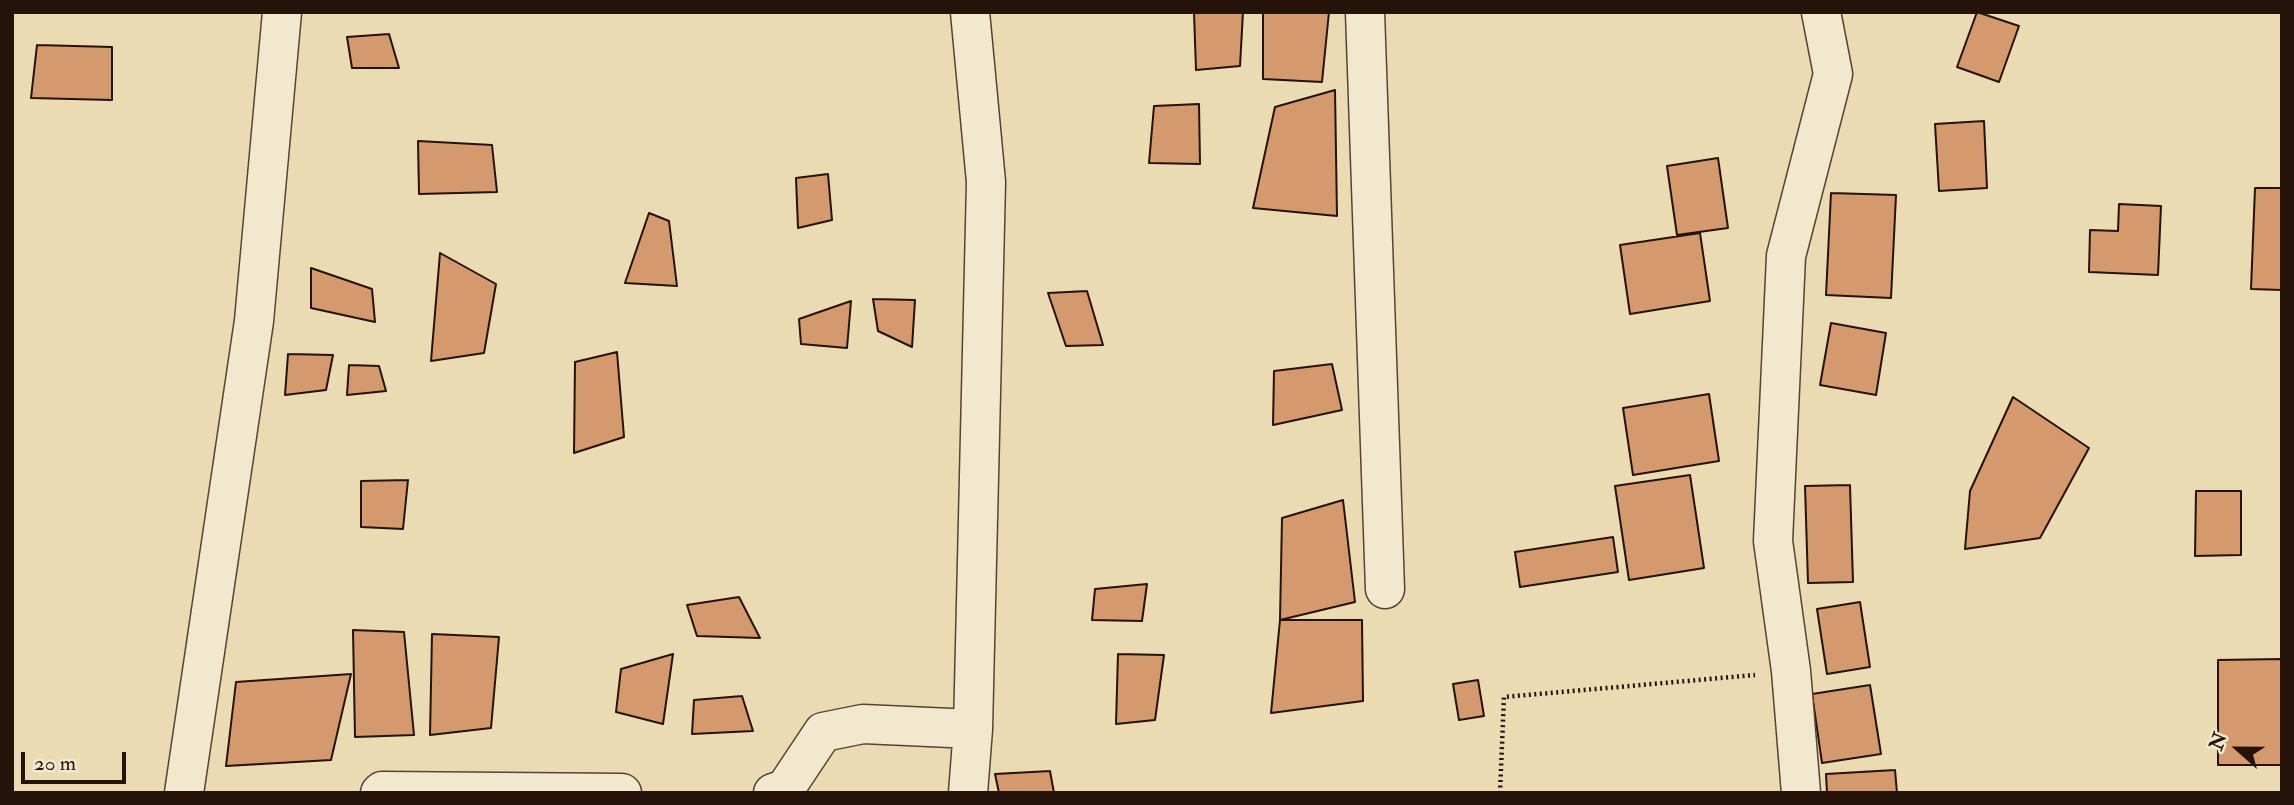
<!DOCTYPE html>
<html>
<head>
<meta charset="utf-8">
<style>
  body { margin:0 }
  #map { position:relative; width:2294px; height:805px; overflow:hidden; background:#eadbb3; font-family:"IM FELL Double Pica",serif }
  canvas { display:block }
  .frame { position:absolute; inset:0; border:14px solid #251208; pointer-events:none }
  .north { position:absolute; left:2203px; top:714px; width:70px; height:70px; -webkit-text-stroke:5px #f1e8ce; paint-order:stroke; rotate:291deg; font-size:19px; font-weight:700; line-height:28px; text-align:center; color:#251208 }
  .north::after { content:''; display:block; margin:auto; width:24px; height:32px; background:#251208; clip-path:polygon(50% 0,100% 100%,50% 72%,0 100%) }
  .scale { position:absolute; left:21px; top:752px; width:105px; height:32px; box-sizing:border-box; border:4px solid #251208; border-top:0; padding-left:9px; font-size:21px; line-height:24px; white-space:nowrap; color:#251208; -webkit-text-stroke:5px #f1e8ce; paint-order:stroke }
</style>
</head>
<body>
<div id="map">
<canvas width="2294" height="805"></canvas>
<div class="frame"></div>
<div class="north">N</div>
<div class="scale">20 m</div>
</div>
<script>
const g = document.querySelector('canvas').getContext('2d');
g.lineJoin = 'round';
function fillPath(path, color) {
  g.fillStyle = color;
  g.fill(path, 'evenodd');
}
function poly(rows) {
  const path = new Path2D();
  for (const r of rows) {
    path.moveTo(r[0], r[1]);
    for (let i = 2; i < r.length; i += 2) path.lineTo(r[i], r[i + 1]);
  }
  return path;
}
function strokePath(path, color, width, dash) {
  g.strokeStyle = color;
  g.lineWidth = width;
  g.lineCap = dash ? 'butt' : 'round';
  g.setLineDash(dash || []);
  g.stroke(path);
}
const building = poly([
  [1194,12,1243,12,1240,66,1196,70,1194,12],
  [1263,12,1329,12,1322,82,1263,79,1263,12],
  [1977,12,2019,26,1999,82,1957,67,1977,12],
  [389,34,399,68,352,68,347,37,389,34],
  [37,45,112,47,112,100,31,98,37,45],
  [1335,90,1337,216,1253,208,1275,107,1335,90],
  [1199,104,1200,164,1149,163,1154,106,1199,104],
  [1984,121,1987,188,1939,191,1935,124,1984,121],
  [418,141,492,145,497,192,419,194,418,141],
  [1718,158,1728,228,1677,235,1667,166,1718,158],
  [828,174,832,220,798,228,796,178,828,174],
  [2255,188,2282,188,2282,290,2251,289,2255,188],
  [1831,193,1896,195,1891,298,1826,295,1831,193],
  [2119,204,2161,206,2158,275,2089,272,2090,230,2118,231,2119,204],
  [649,213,669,221,677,286,625,283,649,213],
  [1700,233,1710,301,1630,314,1620,245,1700,233],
  [440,253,496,284,484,353,431,361,440,253],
  [311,268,372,289,375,322,311,308,311,268],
  [1087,291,1103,345,1066,346,1048,293,1087,291],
  [873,299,915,300,912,347,878,331,873,299],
  [851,301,847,348,801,344,799,319,851,301],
  [1831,323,1886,333,1876,395,1820,385,1831,323],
  [617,352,624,437,574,453,575,362,617,352],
  [288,354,333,355,326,390,285,395,288,354],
  [1332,364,1342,410,1273,425,1274,371,1332,364],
  [349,365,379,366,386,391,347,395,349,365],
  [1709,394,1719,461,1633,475,1623,408,1709,394],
  [2013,397,2089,448,2040,538,1965,549,1970,491,2013,397],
  [1690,475,1704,568,1629,580,1615,486,1690,475],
  [408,480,403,529,361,527,361,481,408,480],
  [1850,485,1853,582,1808,583,1805,486,1850,485],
  [2196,491,2241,491,2241,555,2195,556,2196,491],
  [1343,500,1355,602,1280,620,1282,518,1343,500],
  [1613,537,1618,572,1520,587,1515,552,1613,537],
  [1147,584,1142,621,1092,620,1095,589,1147,584],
  [739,597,760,638,697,636,687,605,739,597],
  [1860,602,1870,667,1827,674,1817,609,1860,602],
  [1280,620,1362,620,1363,701,1271,713,1280,620],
  [353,630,404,632,414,735,355,737,353,630],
  [432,634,499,637,491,728,430,735,432,634],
  [673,654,663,724,616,712,621,669,673,654],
  [1118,654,1164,655,1155,720,1116,724,1118,654],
  [2282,659,2282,765,2218,765,2218,660,2282,659],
  [351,674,331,760,226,766,236,682,351,674],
  [1478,680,1484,716,1459,720,1453,684,1478,680],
  [1870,685,1881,754,1822,763,1812,694,1870,685],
  [742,696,753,731,692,734,694,700,742,696],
  [1895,770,1897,793,1827,793,1826,774,1895,770],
  [1050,771,1054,793,999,793,995,774,1050,771]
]);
fillPath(building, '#d5996e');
strokePath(building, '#251208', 2);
const minor = poly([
  [1365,12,1385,589],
  [184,793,254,321,282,12],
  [380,793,382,791,622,793],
  [773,793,785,789,823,732,863,724,973,729],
  [968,793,973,729,986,182,970,12],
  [1801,793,1791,671,1773,541,1786,256,1833,74,1821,12]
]);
strokePath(minor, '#564433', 41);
strokePath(poly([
  [1500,793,1504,697,1755,675]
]), '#251208', 4.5, [2, 3.5]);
strokePath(minor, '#f1e8ce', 38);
</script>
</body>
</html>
